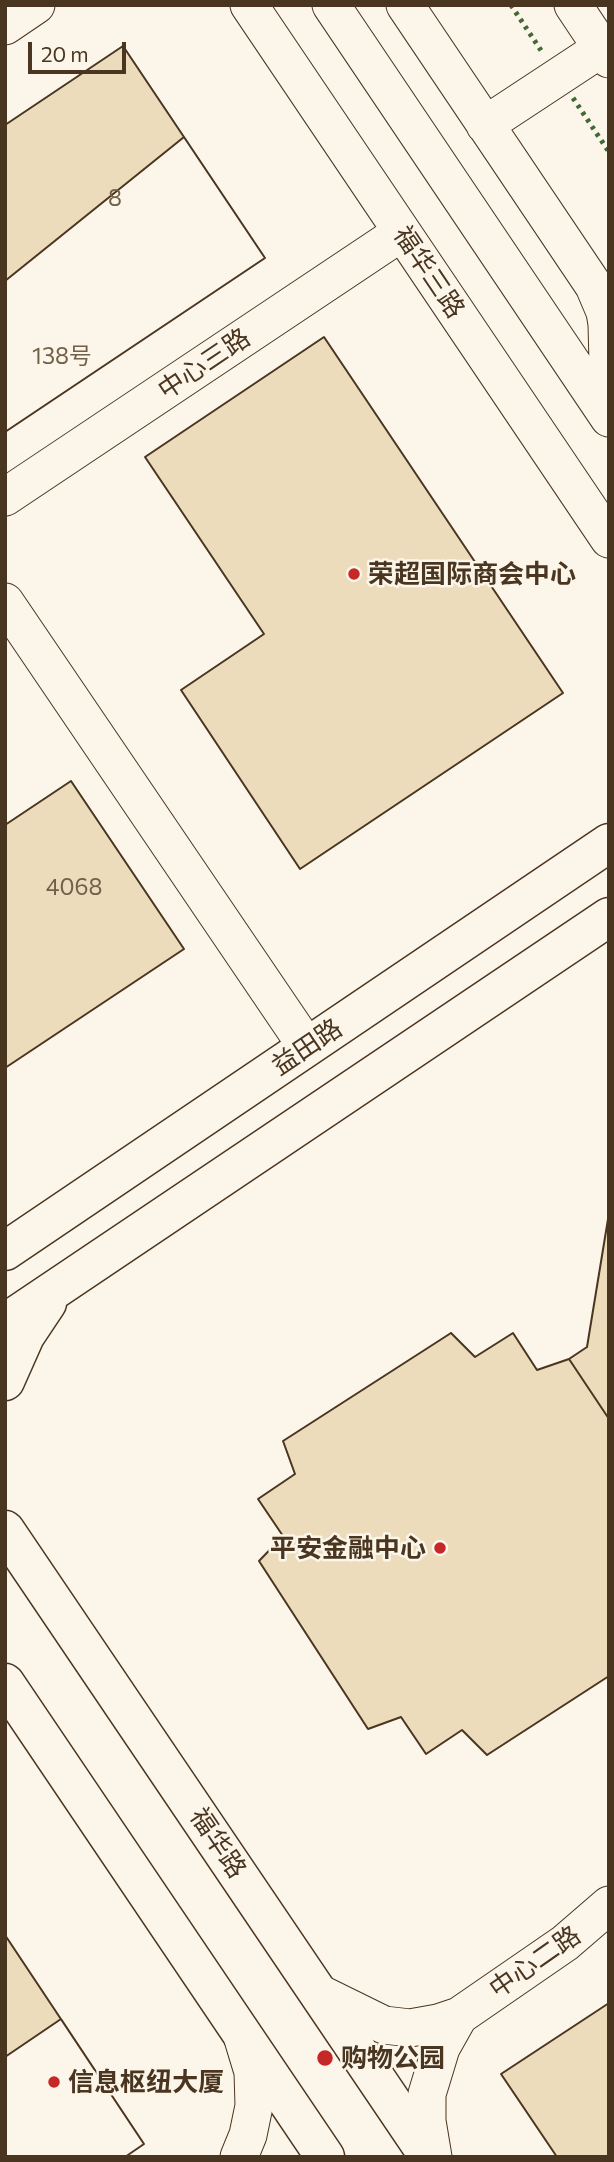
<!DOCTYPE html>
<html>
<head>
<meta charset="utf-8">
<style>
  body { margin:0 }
  #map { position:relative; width:614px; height:2162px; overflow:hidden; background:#fbf6e9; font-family:Commissioner,sans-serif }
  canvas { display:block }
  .frame { position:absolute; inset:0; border:7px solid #4a3520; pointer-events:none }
  .scale { position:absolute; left:28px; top:42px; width:98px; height:32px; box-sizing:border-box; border:4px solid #4a3520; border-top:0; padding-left:9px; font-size:21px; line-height:24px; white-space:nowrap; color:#4a3520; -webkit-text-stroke:5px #fbf6e9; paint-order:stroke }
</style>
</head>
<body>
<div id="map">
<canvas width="614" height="2162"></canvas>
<div class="frame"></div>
<div class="scale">20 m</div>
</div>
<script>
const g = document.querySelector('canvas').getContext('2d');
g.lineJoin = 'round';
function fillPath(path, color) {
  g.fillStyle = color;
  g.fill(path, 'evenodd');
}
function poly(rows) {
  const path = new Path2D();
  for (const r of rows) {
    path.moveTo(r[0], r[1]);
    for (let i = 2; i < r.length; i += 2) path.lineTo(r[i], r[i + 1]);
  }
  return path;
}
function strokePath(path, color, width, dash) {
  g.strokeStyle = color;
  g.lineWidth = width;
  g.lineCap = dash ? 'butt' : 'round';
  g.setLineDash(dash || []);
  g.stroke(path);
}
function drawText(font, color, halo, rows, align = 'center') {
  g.font = font + ' Commissioner,"Noto Sans SC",sans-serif';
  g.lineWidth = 5;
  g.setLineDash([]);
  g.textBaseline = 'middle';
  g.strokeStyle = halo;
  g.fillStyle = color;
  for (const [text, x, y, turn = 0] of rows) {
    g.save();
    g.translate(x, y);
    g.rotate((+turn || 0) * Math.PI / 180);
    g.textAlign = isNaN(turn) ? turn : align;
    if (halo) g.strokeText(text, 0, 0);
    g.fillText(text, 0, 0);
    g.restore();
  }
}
const building = poly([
  [123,46,265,258,5,432,5,125,123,46],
  [184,137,265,258,5,432,5,281,184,137],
  [324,337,563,693,300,869,181,690,264,634,145,457,324,337],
  [71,781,184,949,5,1068,5,825,71,781],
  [609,1213,609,1419,569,1359,587,1347,609,1213],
  [451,1333,475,1357,513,1333,537,1370,569,1359,609,1419,609,1676,487,1755,462,1730,426,1754,401,1717,368,1729,259,1561,283,1536,258,1499,295,1474,283,1441,451,1333],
  [5,1935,144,2144,125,2157,5,2157,5,1935],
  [609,2003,609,2157,557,2157,501,2074,609,2003],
  [61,2019,144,2144,125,2157,5,2157,5,2057,61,2019]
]);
fillPath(building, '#ecdcbc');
strokePath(building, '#4a3520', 2);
const minor = poly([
  [249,5,609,539],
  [331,5,609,418],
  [405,5,594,286,605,312,607,324,609,404],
  [573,5,609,59],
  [5,26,36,5],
  [485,125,602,48],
  [5,497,402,232],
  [5,602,307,1047],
  [321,1994,384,2025,410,2028,438,2023,459,2016,565,1943,609,1905],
  [239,2157,248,2135,254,2106,253,2072,243,2039],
  [433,2157,427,2121,427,2094,441,2048,459,2016]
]);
const major = poly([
  [5,1251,609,843],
  [5,1323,609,917],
  [5,1381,25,1336,47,1303],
  [5,1530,429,2157],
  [5,1683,325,2157]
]);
strokePath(minor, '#4a3520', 39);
strokePath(major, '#4a3520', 41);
strokePath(minor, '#fbf6e9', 37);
strokePath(major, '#fbf6e9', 38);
strokePath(poly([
  [511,5,542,52],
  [573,98,609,152]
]), '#436837', 5, [3.5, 5]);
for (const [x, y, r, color] of [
  [354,574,7,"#c62828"],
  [440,1548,7,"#c62828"],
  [325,2058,9,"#c62828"],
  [54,2082,7,"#c62828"]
]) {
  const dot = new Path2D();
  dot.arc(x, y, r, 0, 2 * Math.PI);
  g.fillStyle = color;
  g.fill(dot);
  strokePath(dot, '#fbf6e9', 2.5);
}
drawText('23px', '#725f47', null, [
  ["8",115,198],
  ["138号",62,356],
  ["4068",74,887]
]);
drawText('26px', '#4a3520', '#fbf6e9', [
  ["福华三路",429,272,56],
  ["中心三路",204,364,-34],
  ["益田路",307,1047,-34],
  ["福华路",218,1843,56],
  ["中心二路",535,1962,-35]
]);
drawText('bold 26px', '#4a3520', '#fbf6e9', [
  ["荣超国际商会中心",368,574],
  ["平安金融中心",426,1548,"right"],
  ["购物公园",341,2058],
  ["信息枢纽大厦",68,2082]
], 'left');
</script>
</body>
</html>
